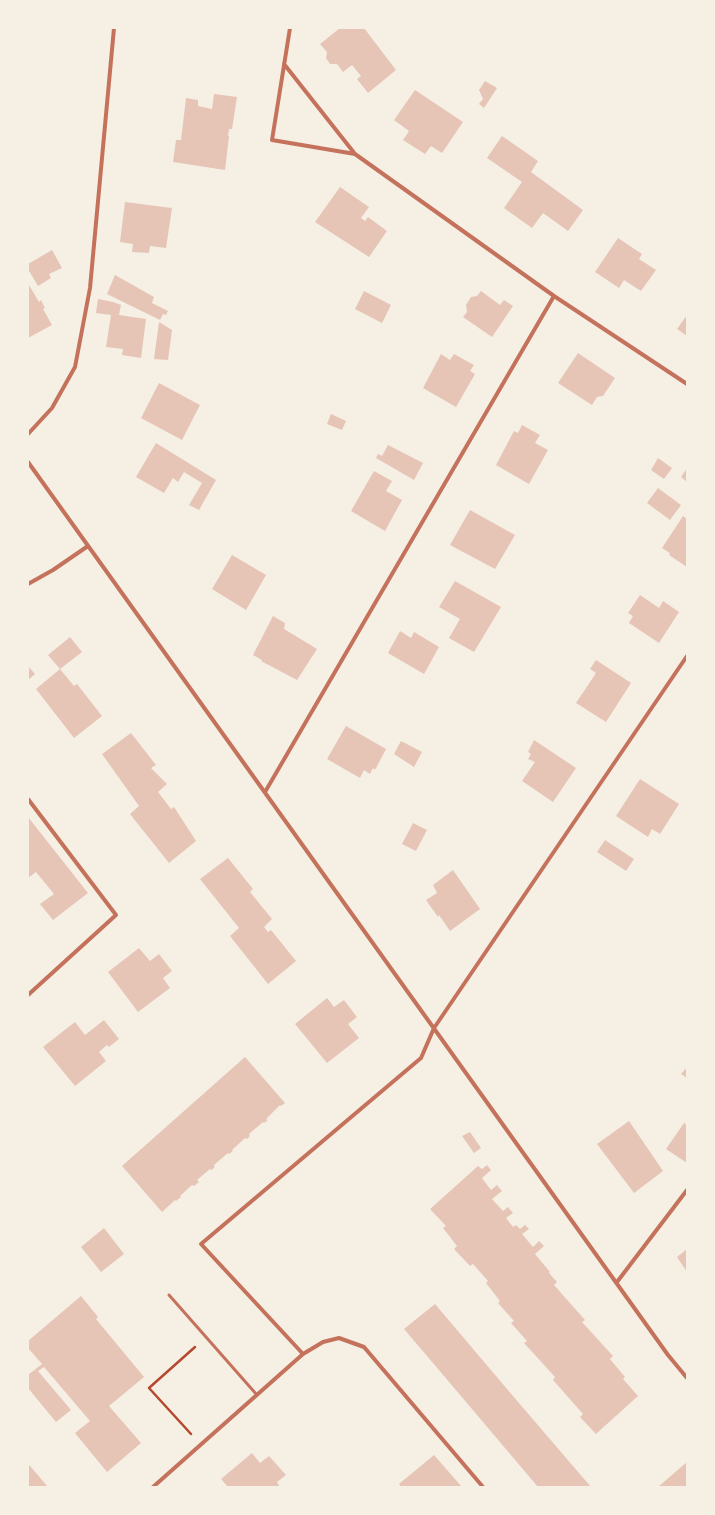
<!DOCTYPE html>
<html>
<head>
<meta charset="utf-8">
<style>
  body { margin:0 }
  #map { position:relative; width:715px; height:1515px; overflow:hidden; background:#f6efe4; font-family:Helvetica,sans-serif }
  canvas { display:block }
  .frame { position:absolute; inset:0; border:29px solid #f6efe4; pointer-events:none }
</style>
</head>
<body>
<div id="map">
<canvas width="715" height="1515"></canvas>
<div class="frame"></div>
</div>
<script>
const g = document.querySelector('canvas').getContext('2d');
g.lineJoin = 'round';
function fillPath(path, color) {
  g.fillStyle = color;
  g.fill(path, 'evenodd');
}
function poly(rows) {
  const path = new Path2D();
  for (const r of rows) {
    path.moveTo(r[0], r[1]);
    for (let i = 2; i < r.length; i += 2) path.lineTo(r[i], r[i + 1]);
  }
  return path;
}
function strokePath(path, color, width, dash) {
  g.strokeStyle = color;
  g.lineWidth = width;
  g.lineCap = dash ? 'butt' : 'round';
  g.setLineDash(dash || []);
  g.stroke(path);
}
fillPath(poly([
  [340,28,364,28,396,70,368,93,357,79,361,76,352,65,343,72,337,64,330,64,326,58,327,52,320,44],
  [485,81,497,88,484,108,479,104,483,99,479,90],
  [415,90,463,122,442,153,431,146,425,154,403,140,409,131,394,120],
  [214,94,237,97,232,129,229,129,228,136,229,136,225,170,173,162,176,140,181,140,186,98,198,100,198,106,212,109],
  [502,136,538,161,531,172,583,210,568,231,543,213,532,228,504,208,522,182,487,158],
  [340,187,369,207,361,218,365,221,368,217,387,231,369,257,315,222],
  [125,202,172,208,166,248,150,246,149,253,132,252,133,244,120,242],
  [618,238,642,254,639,259,656,270,641,291,624,280,619,288,595,272],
  [52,250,62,268,49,274,51,278,38,286,28,269,28,264],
  [115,275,154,297,152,303,168,311,166,315,163,314,160,320,107,294],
  [29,285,39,302,41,300,45,308,43,309,52,325,28,338,28,286],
  [364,291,391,305,382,323,355,309],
  [481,291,500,305,504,300,513,306,492,337,463,317,467,312,466,305,471,297,477,296],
  [98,299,113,302,121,305,119,315,146,319,141,358,122,355,123,349,106,347,111,315,96,313],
  [687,315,687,336,677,329],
  [159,322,172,330,168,360,154,359],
  [578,353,615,378,603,396,597,397,592,405,558,383],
  [441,354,450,360,454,354,474,365,470,371,475,374,456,407,423,388],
  [159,383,200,405,182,440,141,418],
  [331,414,346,421,342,430,327,424],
  [522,425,540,435,535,443,548,450,529,484,496,465,514,431,518,433],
  [156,443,216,480,199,510,189,505,202,483,184,472,178,482,173,478,164,493,136,477],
  [388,445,423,463,414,480,376,458,378,454,382,456],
  [658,458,672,468,664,479,651,470],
  [687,468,687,482,681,477],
  [374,471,392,481,386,491,402,500,385,531,351,511],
  [658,488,681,505,670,520,647,503],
  [470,510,515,535,495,569,450,545],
  [683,516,687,519,687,567,669,555,670,553,662,548],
  [232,555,266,575,246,610,212,589],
  [455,581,501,607,474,652,449,638,460,619,439,607],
  [640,595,659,608,663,601,679,612,659,643,629,623,633,616,628,613],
  [273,616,285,623,284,629,317,649,297,680,261,661,262,660,253,655],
  [400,631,411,638,414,632,439,647,424,674,388,653],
  [70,637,82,652,60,669,74,686,77,684,102,716,74,738,36,689,60,669,48,655],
  [596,660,631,683,606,722,576,703,596,673,590,669],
  [28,666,35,674,28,680],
  [346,726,386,749,375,770,373,768,370,774,364,770,360,778,327,759],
  [131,733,156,765,151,768,167,784,158,792,171,809,174,807,196,841,169,863,130,814,139,806,102,754],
  [534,740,576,768,553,802,522,781,535,762,528,759,531,754,528,752],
  [401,741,422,752,414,767,394,754],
  [640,779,679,804,660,834,652,829,648,837,616,816],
  [28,817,88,893,53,920,40,904,54,894,36,872,28,878],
  [413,823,427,830,416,851,402,844],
  [605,840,634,859,626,871,597,852],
  [228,858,253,889,250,892,272,919,264,927,268,932,271,930,296,961,268,984,230,936,239,928,200,879],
  [453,870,480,909,450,931,439,915,438,917,426,900,437,893,433,885],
  [139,948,150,961,159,954,172,971,163,978,170,988,138,1012,108,972],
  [327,998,334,1007,344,1000,357,1017,348,1024,359,1038,327,1063,295,1024],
  [104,1020,119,1039,109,1047,107,1045,99,1052,106,1061,75,1086,43,1047,75,1022,85,1035],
  [245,1057,285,1103,281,1106,280,1105,266,1119,268,1120,264,1123,263,1122,249,1134,250,1136,247,1139,245,1138,232,1150,233,1151,229,1154,228,1153,214,1165,215,1166,212,1170,210,1169,197,1180,199,1182,194,1186,192,1185,180,1196,181,1197,176,1201,175,1200,162,1212,122,1166],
  [687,1067,687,1078,681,1074],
  [629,1121,663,1171,634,1193,597,1144],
  [684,1123,687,1125,687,1163,666,1149],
  [470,1132,481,1148,474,1153,462,1136],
  [487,1165,491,1170,482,1178,491,1190,497,1185,502,1191,492,1199,503,1211,508,1207,513,1213,506,1218,513,1227,516,1225,520,1229,525,1225,529,1229,522,1234,533,1247,539,1241,544,1246,535,1254,550,1272,549,1273,557,1282,554,1285,585,1320,582,1322,613,1356,610,1359,625,1377,623,1379,638,1396,596,1434,580,1417,583,1414,553,1380,555,1377,524,1343,527,1341,511,1323,514,1321,498,1303,500,1301,486,1283,488,1281,473,1264,470,1266,454,1249,457,1246,443,1228,446,1226,430,1209,478,1166,482,1169],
  [104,1228,124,1254,101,1272,81,1247],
  [687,1249,687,1272,677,1257],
  [81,1296,98,1317,96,1319,144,1377,109,1406,141,1443,107,1472,75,1433,90,1421,44,1367,38,1371,71,1410,56,1422,28,1388,28,1375,42,1364,28,1348,28,1341],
  [435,1304,513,1396,591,1487,538,1487,444,1376,404,1329],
  [252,1453,260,1463,269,1456,286,1475,277,1482,280,1487,228,1487,221,1479],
  [434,1455,462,1487,401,1487,399,1484],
  [687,1462,687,1487,658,1487],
  [28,1464,31,1467,48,1487,28,1487]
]), '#e6c5b7');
strokePath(poly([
  [191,1434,149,1388,195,1347]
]), '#b5482f', 2.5);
strokePath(poly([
  [169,1295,257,1395]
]), '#c5725c', 3);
strokePath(poly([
  [290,28,272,140,355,154,554,296,687,384],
  [284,64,355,154],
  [28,434,52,408,75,367,90,288,114,28],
  [28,462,668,1355,687,1378],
  [28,584,53,570,88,546],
  [265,792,554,296],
  [28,799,116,915,28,995],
  [617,1282,687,1190],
  [303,1354,201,1244,421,1058,434,1028,687,656],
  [153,1487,303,1354,323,1342,339,1338,364,1347,483,1487]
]), '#c5725c', 4);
</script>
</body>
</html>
